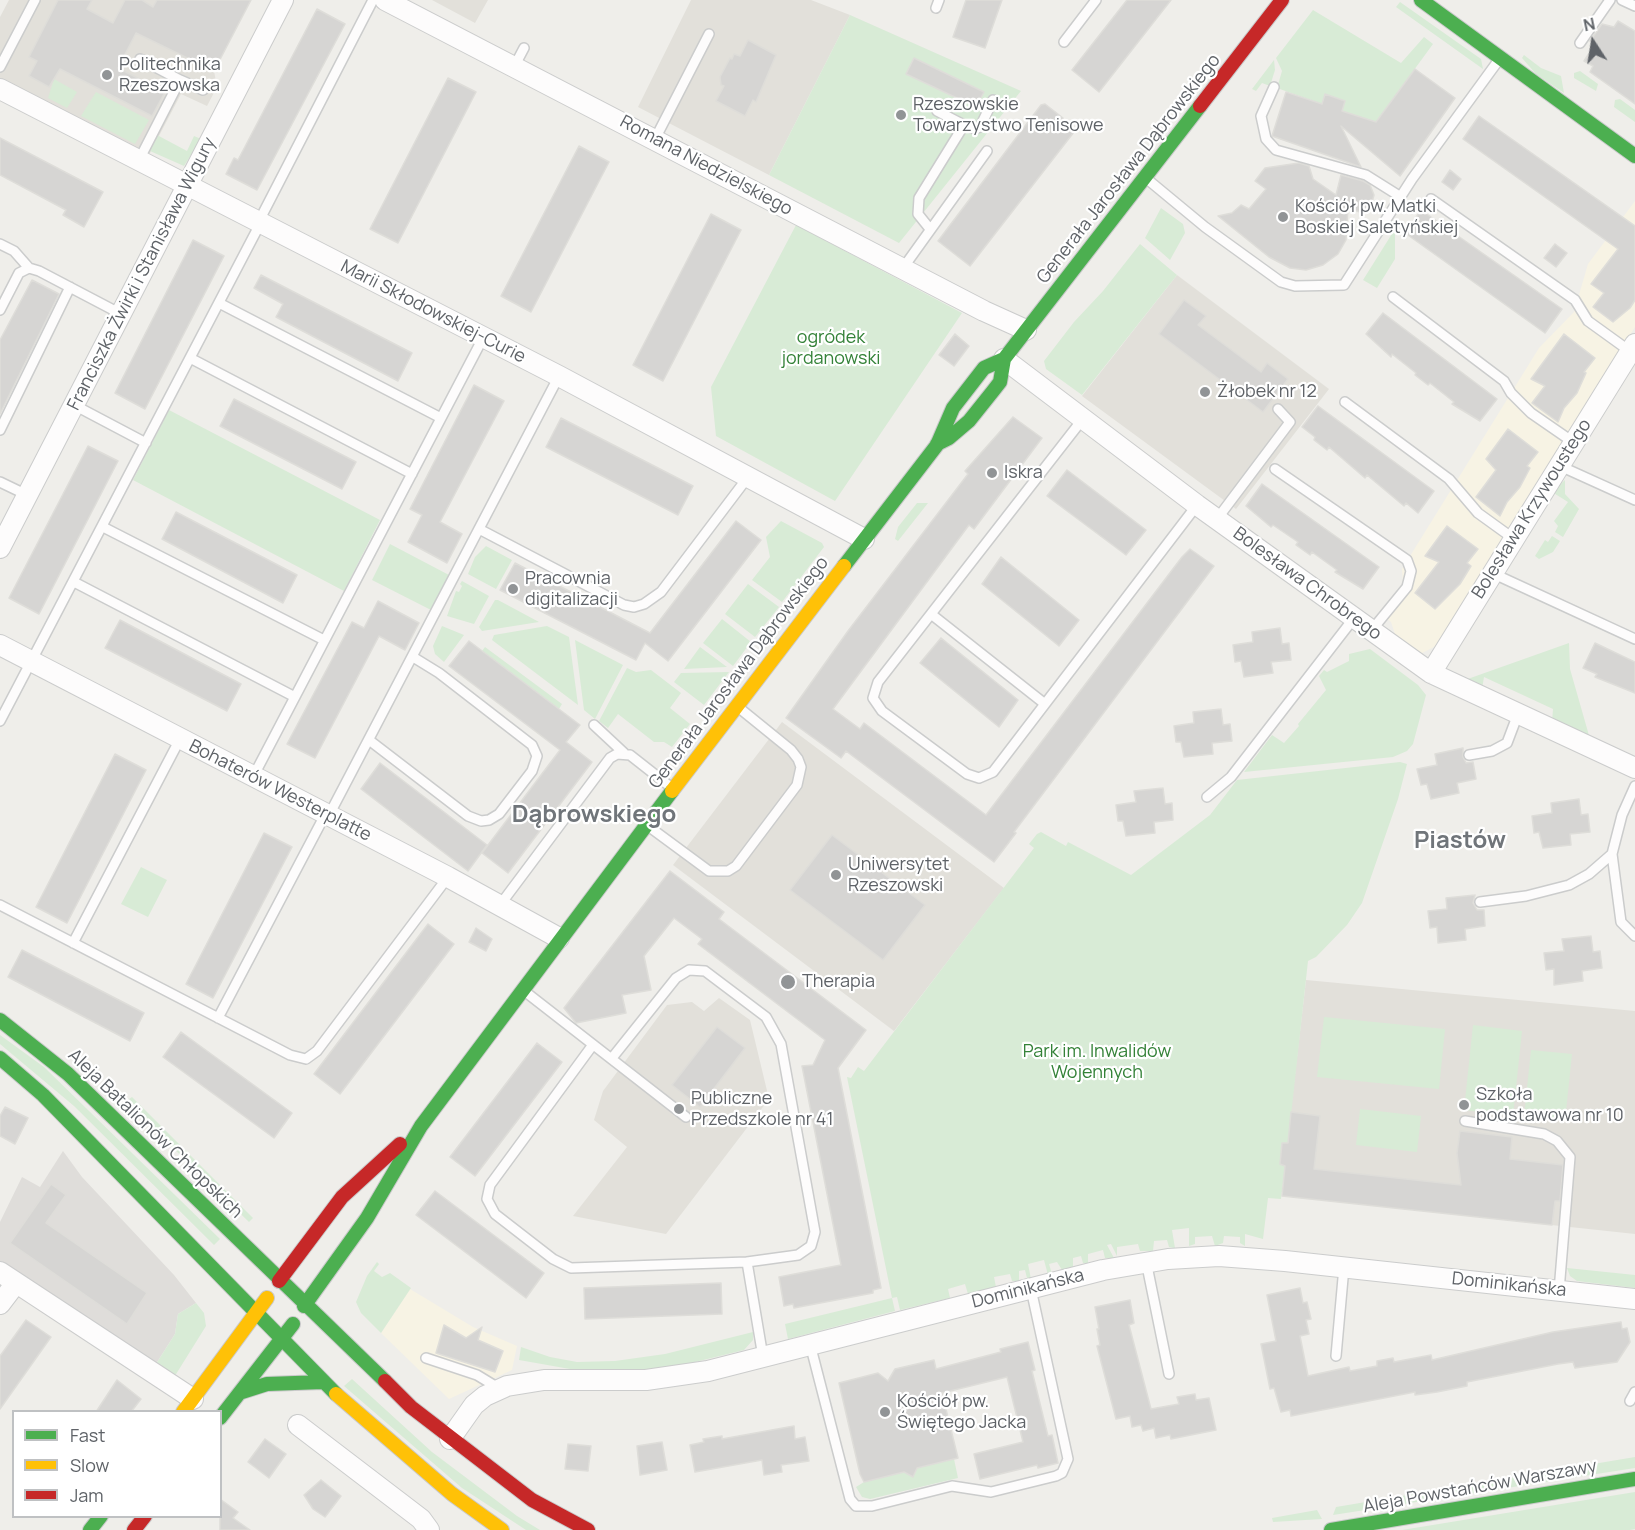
<!DOCTYPE html>
<html>
<head>
<meta charset="utf-8">
<style>
  body { margin:0 }
  #map { position:relative; width:1635px; height:1530px; overflow:hidden; background:#efeeea; font-family:Manrope,sans-serif }
  canvas { display:block }
  .legend { position:absolute; left:12px; top:1410px; width:210px; height:108px; box-sizing:border-box; background:#fff; border:2px solid #bfc1c3; margin:0; padding:8px 10px; list-style:none; font-size:18px; color:#5f6368 }
  .legend li { display:flex; align-items:center; gap:12px; height:30px }
  .legend b { width:30px; border:2px solid #bfc1c3 }
  .north { position:absolute; left:1563px; top:12px; width:60px; height:60px; -webkit-text-stroke:4px #fff; paint-order:stroke; rotate:348deg; font-size:16px; font-weight:700; line-height:24px; text-align:center; color:#5f6368 }
  .north::after { content:''; display:block; margin:auto; width:21px; height:27px; background:#5f6368; clip-path:polygon(50% 0,100% 100%,50% 72%,0 100%) }
</style>
</head>
<body>
<div id="map">
<canvas width="1635" height="1530"></canvas>
<ul class="legend">
<li><b style="height:8px;background:#4caf50"></b>Fast</li>
<li><b style="height:8px;background:#ffc107"></b>Slow</li>
<li><b style="height:8px;background:#c62828"></b>Jam</li>
</ul>
<div class="north">N</div>
</div>
<script>
const g = document.querySelector('canvas').getContext('2d');
g.lineJoin = 'round';
function fillPath(path, color) {
  g.fillStyle = color;
  g.fill(path, 'evenodd');
}
function poly(rows) {
  const path = new Path2D();
  for (const r of rows) {
    path.moveTo(r[0], r[1]);
    for (let i = 2; i < r.length; i += 2) path.lineTo(r[i], r[i + 1]);
  }
  return path;
}
function strokePath(path, color, width, dash) {
  g.strokeStyle = color;
  g.lineWidth = width;
  g.lineCap = dash ? 'butt' : 'round';
  g.setLineDash(dash || []);
  g.stroke(path);
}
function drawText(font, color, halo, rows, align = 'center') {
  g.font = font + ' Manrope,sans-serif';
  g.lineWidth = 4.5;
  g.setLineDash([]);
  g.textBaseline = 'middle';
  g.strokeStyle = halo;
  g.fillStyle = color;
  for (const [text, x, y, turn = 0] of rows) {
    g.save();
    g.translate(x, y);
    g.rotate((+turn || 0) * Math.PI / 180);
    g.textAlign = isNaN(turn) ? turn : align;
    if (halo) g.strokeText(text, 0, 0);
    g.fillText(text, 0, 0);
    g.restore();
  }
}
fillPath(poly([
  [1635,201,1635,327,1440,644,1422,653,1411,649,1395,634,1391,622,1381,614,1401,590,1403,584,1402,569,1539,348,1574,312,1588,264],
  [410,1289,473,1327,517,1346,512,1370,449,1399,381,1333]
]), '#f7f3e4');
fillPath(poly([
  [63,1151,82,1177,174,1275,196,1303,178,1314,175,1334,154,1367,0,1264,0,1222,22,1177,40,1187]
]), '#dfddda');
fillPath(poly([
  [9,0,251,0,214,71,217,87,207,106,181,94,149,155,0,78,0,17],
  [432,0,488,0,475,23],
  [691,0,811,0,850,15,769,175,638,107],
  [1177,275,1329,389,1236,509,1082,396],
  [782,722,1004,888,894,1031,673,865],
  [1306,980,1635,1011,1635,1234,1282,1196,1285,1166,1280,1164,1282,1143,1287,1143],
  [719,998,750,1020,769,1099,666,1234,573,1216,627,1147,594,1120,603,1091,667,1005,692,1002,704,1011]
]), '#e2e0da');
fillPath(poly([
  [1400,2,1481,59,1483,69,1396,7],
  [1313,10,1401,63,1424,37,1433,44,1381,115,1384,125,1341,111,1344,101,1325,95,1322,104,1277,88,1282,71,1276,58],
  [850,15,1021,91,899,243,769,175],
  [1524,55,1541,68,1561,76,1564,93,1536,74,1522,58],
  [1274,60,1275,70,1270,86,1262,83,1256,91,1252,89],
  [1580,71,1598,84,1596,91,1574,78,1574,73],
  [54,79,77,92,67,108,48,98],
  [96,92,149,120,135,144,81,116],
  [1620,99,1635,110,1635,122,1614,107,1615,100],
  [157,135,187,151,194,136,201,139,184,166,150,151],
  [1161,208,1183,224,1185,233,1170,260,1145,238],
  [796,225,962,313,835,501,716,436,711,387],
  [1395,229,1395,259,1377,288,1363,280],
  [1140,244,1177,275,1082,395,1046,369,1044,361,1074,322,1103,291],
  [169,410,380,520,344,591,133,480],
  [1565,480,1565,494,1579,509,1563,537,1555,532,1558,526,1554,521,1568,502,1552,492],
  [917,503,928,503,898,541,895,539,898,527],
  [781,521,822,543,824,547,782,602,752,580,770,557,766,537],
  [1552,536,1560,541,1553,552,1539,559,1535,556,1545,540,1548,542],
  [390,544,449,575,431,610,372,580],
  [486,546,512,560,496,589,468,574,475,557],
  [462,581,489,596,474,624,447,616,456,591,459,592,462,586,460,584],
  [748,584,779,607,755,637,725,614],
  [495,600,498,600,539,622,482,631,479,627],
  [722,619,751,642,733,666,703,643],
  [442,626,464,635,444,662,435,654,433,646],
  [547,626,569,637,578,705,492,640,494,635],
  [575,640,623,665,595,719,584,710],
  [1569,643,1570,669,1590,739,1552,722,1553,709,1484,677,1482,689,1462,681],
  [485,647,562,704,559,709,482,651],
  [700,647,727,667,684,669],
  [1370,649,1418,685,1426,695,1413,744,1407,751,1393,757,1244,772,1272,735,1284,743,1299,726,1298,724,1326,690,1319,676,1324,670,1327,672,1349,661,1349,654],
  [627,668,636,672,651,670,681,693,670,708,690,724,672,747,664,742,654,742,618,714,608,728,599,721],
  [729,672,704,705,674,682,681,673],
  [1400,762,1407,764,1398,799,1362,903,1347,925,1316,957,1308,961,1288,1143,1282,1143,1280,1164,1285,1166,1281,1199,1268,1198,1263,1239,1245,1234,1245,1246,1240,1243,1240,1237,1224,1236,1223,1243,1215,1246,1212,1236,1195,1237,1195,1244,1189,1246,1189,1228,1172,1230,1175,1248,1169,1247,1167,1240,1154,1241,1153,1251,1140,1251,1138,1244,1117,1247,1117,1256,1111,1244,1107,1245,1114,1258,1105,1258,1103,1250,1088,1254,1088,1264,1083,1263,1081,1256,1073,1258,1073,1267,1062,1270,1057,1262,1049,1264,1052,1274,1048,1275,1044,1260,1028,1264,1031,1279,1027,1278,1025,1270,1019,1271,1019,1281,1012,1281,1010,1274,994,1277,996,1287,968,1294,965,1284,948,1289,950,1298,900,1310,897,1297,892,1298,895,1311,788,1339,785,1324,892,1298,847,1077,851,1078,858,1067,864,1071,1034,848,1029,844,1037,834,1041,832,1066,846,1068,842,1131,875,1210,815,1237,780],
  [141,867,167,880,148,917,121,904],
  [1324,1017,1445,1029,1439,1089,1317,1077],
  [1473,1025,1522,1031,1513,1116,1464,1110],
  [0,1035,44,1067,220,1239,214,1245,74,1106,0,1044],
  [1531,1050,1572,1054,1565,1121,1524,1116],
  [132,1097,253,1218,249,1222,165,1140,129,1099],
  [1360,1109,1421,1116,1417,1152,1356,1145],
  [377,1262,379,1264,374,1271,382,1277,390,1273,411,1288,381,1333,361,1313,356,1302,367,1276],
  [1567,1268,1635,1275,1635,1288,1577,1281,1570,1276],
  [196,1303,204,1313,206,1326,173,1379,154,1367,175,1334,178,1314],
  [753,1332,753,1340,744,1350,675,1367,631,1372,587,1372,519,1360,521,1347,550,1357,577,1362,615,1361,665,1354],
  [352,1379,432,1452,517,1516,540,1530,526,1530,462,1488,344,1386],
  [1635,1457,1635,1468,1333,1515,1336,1507],
  [954,1459,958,1478,870,1499,862,1497,856,1487,864,1482,904,1472,910,1475,915,1473,917,1468],
  [1635,1492,1635,1529,1630,1530,1402,1530],
  [1317,1510,1322,1519,1273,1522,1272,1518]
]), '#d8ebd6');
const building = poly([
  [58,0,92,0,87,9,113,23,125,0,142,0,153,7,157,0,251,0,214,71,136,33,118,68,165,92,152,116,60,69,49,87,29,76,37,61,29,57,58,0],
  [966,0,1002,0,985,48,953,37,966,0],
  [1127,0,1171,0,1099,92,1072,70,1127,0],
  [317,9,345,24,257,190,226,174,234,158,238,160,317,9],
  [1618,21,1635,31,1635,104,1590,72,1593,66,1584,61,1595,44,1590,41,1602,24,1614,27,1618,21],
  [748,40,776,55,756,102,753,100,745,116,716,101,724,86,721,85,720,77,730,58,732,59,734,54,740,56,748,40],
  [914,58,984,92,976,107,906,74,914,58],
  [1415,69,1455,98,1400,176,1341,126,1361,167,1272,136,1286,92,1322,104,1325,94,1345,101,1342,111,1376,122,1415,69],
  [448,78,476,92,398,243,370,229,448,78],
  [1045,104,1063,118,1061,121,1074,132,970,266,938,241,1041,105,1045,104],
  [1479,116,1635,226,1635,300,1630,308,1613,322,1593,307,1604,293,1591,284,1618,249,1463,139,1479,116],
  [0,138,103,192,84,227,63,215,66,210,0,175,0,138],
  [579,146,609,162,531,312,501,296,579,146],
  [1299,163,1309,166,1313,179,1336,195,1341,175,1363,181,1370,185,1374,195,1371,206,1360,212,1348,208,1346,240,1338,254,1323,265,1306,270,1290,268,1269,257,1218,216,1232,213,1241,205,1249,209,1266,189,1255,181,1265,168,1299,163],
  [1450,170,1461,179,1453,190,1442,182,1450,170],
  [1421,210,1562,309,1545,333,1405,233,1421,210],
  [711,214,741,230,663,381,633,365,711,214],
  [193,240,224,256,145,409,115,393,193,240],
  [1555,244,1567,253,1556,267,1544,258,1555,244],
  [261,275,412,353,398,381,276,317,283,304,254,288,261,275],
  [32,280,59,294,0,414,0,340,32,280],
  [1184,300,1206,316,1198,325,1261,372,1267,363,1288,379,1263,412,1159,334,1184,300],
  [1383,313,1497,399,1480,421,1452,404,1454,402,1430,383,1428,385,1415,375,1416,373,1392,354,1391,357,1366,334,1383,313],
  [955,334,969,346,954,366,939,355,955,334],
  [1564,334,1595,358,1584,372,1586,373,1577,393,1564,408,1558,422,1532,403,1545,386,1531,379,1564,334],
  [474,385,504,401,440,522,462,534,447,563,408,542,422,515,410,509,474,385],
  [234,399,356,462,342,489,220,426,234,399],
  [1318,406,1434,491,1418,513,1406,503,1404,506,1367,475,1365,478,1329,447,1327,450,1314,440,1315,437,1302,427,1318,406],
  [1013,417,1042,438,974,529,969,525,833,709,860,729,864,723,986,815,1182,557,1190,549,1214,566,1014,832,1016,833,994,862,846,751,841,758,786,718,848,631,968,474,965,471,1013,417],
  [561,418,693,486,678,515,546,447,561,418],
  [1508,429,1538,452,1527,466,1530,468,1520,487,1507,502,1500,516,1476,497,1496,470,1486,459,1508,429],
  [88,446,118,461,39,614,9,598,88,446],
  [1067,470,1146,530,1126,555,1047,496,1067,470],
  [1262,484,1379,567,1363,589,1335,572,1337,570,1312,552,1310,555,1296,545,1298,542,1273,525,1271,527,1246,506,1262,484],
  [176,512,297,575,283,603,162,539,176,512],
  [736,521,761,540,668,661,645,643,636,660,500,590,515,563,650,633,736,521],
  [1447,526,1478,549,1467,563,1471,566,1460,584,1435,609,1415,593,1439,562,1425,556,1447,526],
  [1001,557,1079,620,1059,646,982,584,1001,557],
  [378,601,419,623,405,650,379,636,315,758,287,744,352,622,364,628,378,601],
  [120,620,241,684,227,711,105,648,120,620],
  [1280,628,1282,644,1289,643,1291,660,1271,662,1273,673,1244,677,1241,661,1235,662,1233,645,1253,642,1252,632,1280,628],
  [941,638,1018,700,999,727,920,663,941,638],
  [469,641,580,725,566,742,592,762,508,873,482,853,560,750,449,666,469,641],
  [1595,643,1635,662,1635,693,1595,677,1597,674,1583,668,1595,643],
  [1221,709,1223,725,1230,724,1232,741,1212,743,1213,754,1184,757,1181,742,1176,742,1174,726,1194,723,1193,712,1221,709],
  [1463,748,1463,757,1466,763,1473,762,1476,779,1457,783,1459,793,1431,799,1427,784,1421,785,1417,769,1437,765,1435,754,1463,748],
  [115,754,146,770,67,923,36,907,115,754],
  [380,763,487,845,468,871,361,789,380,763],
  [1163,788,1165,804,1172,803,1173,820,1154,822,1155,833,1126,836,1123,821,1118,821,1116,805,1136,802,1134,791,1163,788],
  [1579,799,1581,815,1588,814,1590,832,1570,834,1571,845,1543,848,1539,832,1534,833,1532,816,1552,813,1551,803,1579,799],
  [264,833,292,847,213,998,186,984,264,833],
  [832,835,925,905,883,960,790,890,832,835],
  [670,871,724,912,719,919,866,1030,838,1068,881,1288,873,1290,873,1293,794,1308,793,1304,784,1306,779,1277,841,1265,802,1066,813,1065,825,1040,698,944,702,939,674,918,644,956,651,990,622,995,626,1013,576,1023,564,1008,670,871],
  [1475,895,1473,903,1477,910,1484,910,1485,926,1465,929,1466,940,1438,943,1437,927,1430,928,1428,911,1447,909,1446,898,1475,895],
  [428,924,454,944,340,1094,314,1074,428,924],
  [476,928,492,939,486,951,469,942,476,928],
  [1591,936,1593,952,1600,951,1602,968,1582,971,1583,981,1554,985,1554,969,1546,970,1544,953,1564,951,1562,939,1591,936],
  [22,950,144,1013,130,1041,8,977,22,950],
  [717,1027,745,1048,700,1107,672,1085,717,1027],
  [181,1032,292,1113,274,1138,163,1057,181,1032],
  [537,1043,562,1062,475,1176,450,1157,537,1043],
  [5,1107,28,1118,15,1144,0,1136,0,1116,5,1107],
  [1291,1112,1320,1116,1314,1169,1461,1185,1457,1153,1460,1131,1512,1137,1510,1159,1563,1165,1560,1201,1555,1201,1552,1225,1282,1196,1285,1166,1280,1164,1282,1143,1288,1143,1291,1112],
  [51,1184,66,1195,46,1223,147,1293,127,1324,10,1243,51,1184],
  [435,1191,544,1273,526,1298,416,1215,435,1191],
  [721,1283,722,1314,585,1319,584,1288,721,1283],
  [1300,1288,1303,1303,1307,1302,1311,1319,1306,1320,1309,1334,1300,1336,1308,1376,1349,1367,1350,1371,1377,1366,1377,1361,1393,1358,1394,1362,1431,1355,1432,1360,1553,1332,1621,1322,1622,1329,1627,1328,1630,1342,1617,1362,1575,1368,1573,1362,1558,1364,1467,1382,1467,1386,1437,1392,1415,1395,1415,1392,1291,1416,1290,1410,1281,1412,1274,1388,1270,1389,1261,1344,1276,1341,1267,1295,1300,1288],
  [1130,1300,1134,1323,1129,1325,1151,1409,1179,1404,1177,1397,1195,1394,1196,1400,1209,1398,1216,1430,1171,1439,1170,1435,1156,1438,1154,1428,1143,1431,1141,1425,1132,1427,1130,1416,1116,1419,1097,1346,1100,1345,1097,1329,1099,1329,1095,1307,1130,1300],
  [26,1320,51,1337,0,1409,0,1356,26,1320],
  [444,1325,466,1338,482,1327,478,1340,503,1351,495,1372,436,1353,444,1325],
  [1028,1342,1035,1370,1032,1371,1048,1436,1052,1435,1058,1463,1038,1468,1037,1465,980,1479,974,1454,1023,1442,1007,1377,942,1393,958,1458,917,1468,913,1477,904,1472,864,1482,860,1474,839,1383,878,1373,888,1381,895,1369,934,1360,936,1369,1001,1352,1000,1349,1028,1342],
  [117,1380,141,1399,131,1412,96,1412,117,1380],
  [794,1426,795,1439,805,1437,809,1461,781,1465,782,1472,764,1475,762,1460,695,1472,690,1445,704,1442,703,1439,722,1436,722,1439,794,1426],
  [265,1439,286,1454,269,1478,248,1462,265,1439],
  [662,1442,667,1470,640,1475,637,1446,662,1442],
  [568,1444,591,1446,588,1471,565,1469,568,1444],
  [321,1480,341,1496,325,1517,313,1509,304,1495,321,1480],
  [220,1499,238,1512,233,1518,250,1530,220,1530,220,1499]
]);
fillPath(building, '#d6d5d3');
strokePath(building, '#deddd9', 1.5);
const lane = poly([
  [1622,0,1635,6],
  [936,8,939,0],
  [1064,42,1096,0],
  [1580,43,1610,0],
  [0,67,35,0],
  [514,67,524,48],
  [180,80,203,90],
  [1274,87,1261,116,1266,139,1276,150,1366,175,1401,197],
  [937,111,964,125],
  [655,139,709,34],
  [139,160,180,80,140,59],
  [1147,179,1205,227,1281,282,1295,286,1344,285,1412,179,1498,61],
  [1431,199,1575,300,1588,321,1631,352],
  [258,223,373,0],
  [930,229,918,214,919,198,964,125,975,129,980,127,993,100],
  [0,244,14,251,29,268],
  [903,268,987,151],
  [1393,297,1504,381,1511,393,1531,413,1573,442],
  [219,303,441,418],
  [0,310,19,273,29,268,39,271,121,314],
  [190,358,412,474],
  [1345,402,1449,479,1478,513,1514,539],
  [74,405,146,443],
  [1082,420,878,682,873,698,882,711,967,774,979,778,993,772,1197,505],
  [0,430,70,287],
  [1560,466,1635,500],
  [1275,469,1407,560,1411,571,1407,587,1371,631],
  [0,482,27,495],
  [1217,519,1290,422,1278,409],
  [103,527,324,640],
  [479,529,624,605,634,607,644,604,661,592,748,477],
  [1492,573,1635,639],
  [74,582,295,697],
  [931,614,1045,704],
  [0,721,260,224],
  [594,725,624,753],
  [369,740,468,816,481,821,489,820,499,814,532,771,537,756,532,745,439,673,413,657],
  [1469,755,1492,751,1507,743,1518,714],
  [253,777,483,338],
  [1635,786,1622,815,1612,854,1621,922,1635,936],
  [1207,797,1231,777,1354,618],
  [328,817,559,376],
  [648,826,709,871,728,871,736,866,797,785,801,767,798,759,791,750,738,707],
  [1480,902,1526,896,1569,885,1589,874,1612,854],
  [0,905,290,1055,306,1059,317,1051,448,877],
  [500,905,610,758,617,754,630,755,672,788],
  [73,943,180,739],
  [523,990,686,1117],
  [218,1018,325,815],
  [592,1046,490,1185,487,1199,495,1214,553,1259,571,1268,747,1262,798,1255,811,1246,815,1232,781,1044,766,1017,705,971,689,970,676,978,612,1058],
  [1465,1121,1544,1134,1557,1141,1570,1157,1559,1291],
  [1146,1261,1169,1374],
  [747,1262,763,1357],
  [810,1344,850,1499,856,1506,872,1506,952,1486,991,1492,1056,1476,1062,1473,1068,1459,1031,1289],
  [1336,1356,1344,1267],
  [426,1358,477,1375,500,1389],
  [1630,1401,1635,1392]
]);
const street = poly([
  [385,0,984,311,1026,330],
  [0,89,559,376,864,539],
  [1004,359,1197,505,1431,673,1635,768],
  [0,548,283,0],
  [0,645,448,877,559,938],
  [1431,673,1635,344],
  [0,1272,193,1399],
  [0,1304,16,1283],
  [298,1425,421,1519,429,1530],
  [450,1439,474,1405,485,1396,507,1386,544,1380,646,1380,708,1371,1103,1270,1168,1259,1219,1256,1285,1261,1635,1299]
]);
const fast = poly([
  [1421,0,1635,156],
  [937,444,949,438,969,421,993,391,1000,382,1004,359],
  [844,566,937,445,953,408,984,368,1004,359,1200,106],
  [0,1020,68,1074,385,1381],
  [0,1058,43,1095,336,1394],
  [304,1306,367,1218,421,1126,672,791],
  [242,1392,267,1384,323,1382],
  [220,1418,293,1324],
  [90,1530,101,1516],
  [1331,1530,1635,1479]
]);
const slow = poly([
  [672,791,844,566],
  [336,1394,452,1494,502,1530],
  [183,1412,267,1298]
]);
const jam = poly([
  [1200,106,1282,0],
  [279,1281,342,1197,400,1144],
  [385,1381,411,1407,532,1500,588,1530],
  [134,1530,145,1516]
]);
strokePath(lane, '#cbcccc', 12);
strokePath(street, '#cbcccc', 22);
strokePath(fast, '#cacacb', 16);
strokePath(slow, '#cacacb', 16);
strokePath(jam, '#cacacb', 16);
strokePath(lane, '#fdfcfc', 9);
strokePath(street, '#fdfcfc', 20);
strokePath(fast, '#4caf50', 14);
strokePath(slow, '#ffc107', 14);
strokePath(jam, '#c62828', 14);
for (const [x, y, r, color] of [
  [107,75,6,"#919496"],
  [901,115,6,"#919496"],
  [1283,217,6,"#919496"],
  [1205,392,6,"#919496"],
  [992,473,6,"#919496"],
  [513,589,6,"#919496"],
  [836,875,6,"#919496"],
  [788,982,8,"#919496"],
  [1464,1105,6,"#919496"],
  [679,1109,6,"#919496"],
  [885,1412,6,"#919496"]
]) {
  const dot = new Path2D();
  dot.arc(x, y, r, 0, 2 * Math.PI);
  g.fillStyle = color;
  g.fill(dot);
  strokePath(dot, '#fff', 2);
}
drawText('18px', '#5f6368', '#fff', [
  ["Politechnika",119,65],
  ["Rzeszowska",119,86],
  ["Rzeszowskie",913,105],
  ["Towarzystwo Tenisowe",913,126],
  ["Kościół pw. Matki",1295,207],
  ["Boskiej Saletyńskiej",1295,228],
  ["Żłobek nr 12",1217,392],
  ["Iskra",1004,473],
  ["Pracownia",525,579],
  ["digitalizacji",525,600],
  ["Uniwersytet",848,865],
  ["Rzeszowski",848,886],
  ["Therapia",802,982],
  ["Szkoła",1476,1095],
  ["podstawowa nr 10",1476,1116],
  ["Publiczne",691,1099],
  ["Przedszkole nr 41",691,1120],
  ["Kościół pw.",897,1402],
  ["Świętego Jacka",897,1423]
], 'left');
drawText('18px', '#5f6368', '#fff', [
  ["Romana Niedzielskiego",706,166,28],
  ["Generała Jarosława Dąbrowskiego",1129,169,-52],
  ["Franciszka Żwirki i Stanisława Wigury",142,274,-63],
  ["Marii Skłodowskiej-Curie",433,312,27],
  ["Bolesława Krzywoustego",1532,509,-58],
  ["Bolesława Chrobrego",1307,584,36],
  ["Generała Jarosława Dąbrowskiego",739,673,-53],
  ["Bohaterów Westerplatte",280,791,27],
  ["Aleja Batalionów Chłopskich",155,1134,44],
  ["Dominikańska",1509,1285,6],
  ["Dominikańska",1028,1289,-14],
  ["Aleja Powstańców Warszawy",1480,1487,-10]
]);
drawText('18px', '#348238', '#fff', [
  ["ogródek",831,338],
  ["jordanowski",831,359],
  ["Park im. Inwalidów",1097,1052],
  ["Wojennych",1097,1073]
]);
drawText('bold 24px', '#70757a', '#fff', [
  ["Dąbrowskiego",594,815],
  ["Piastów",1460,841]
]);
</script>
</body>
</html>
